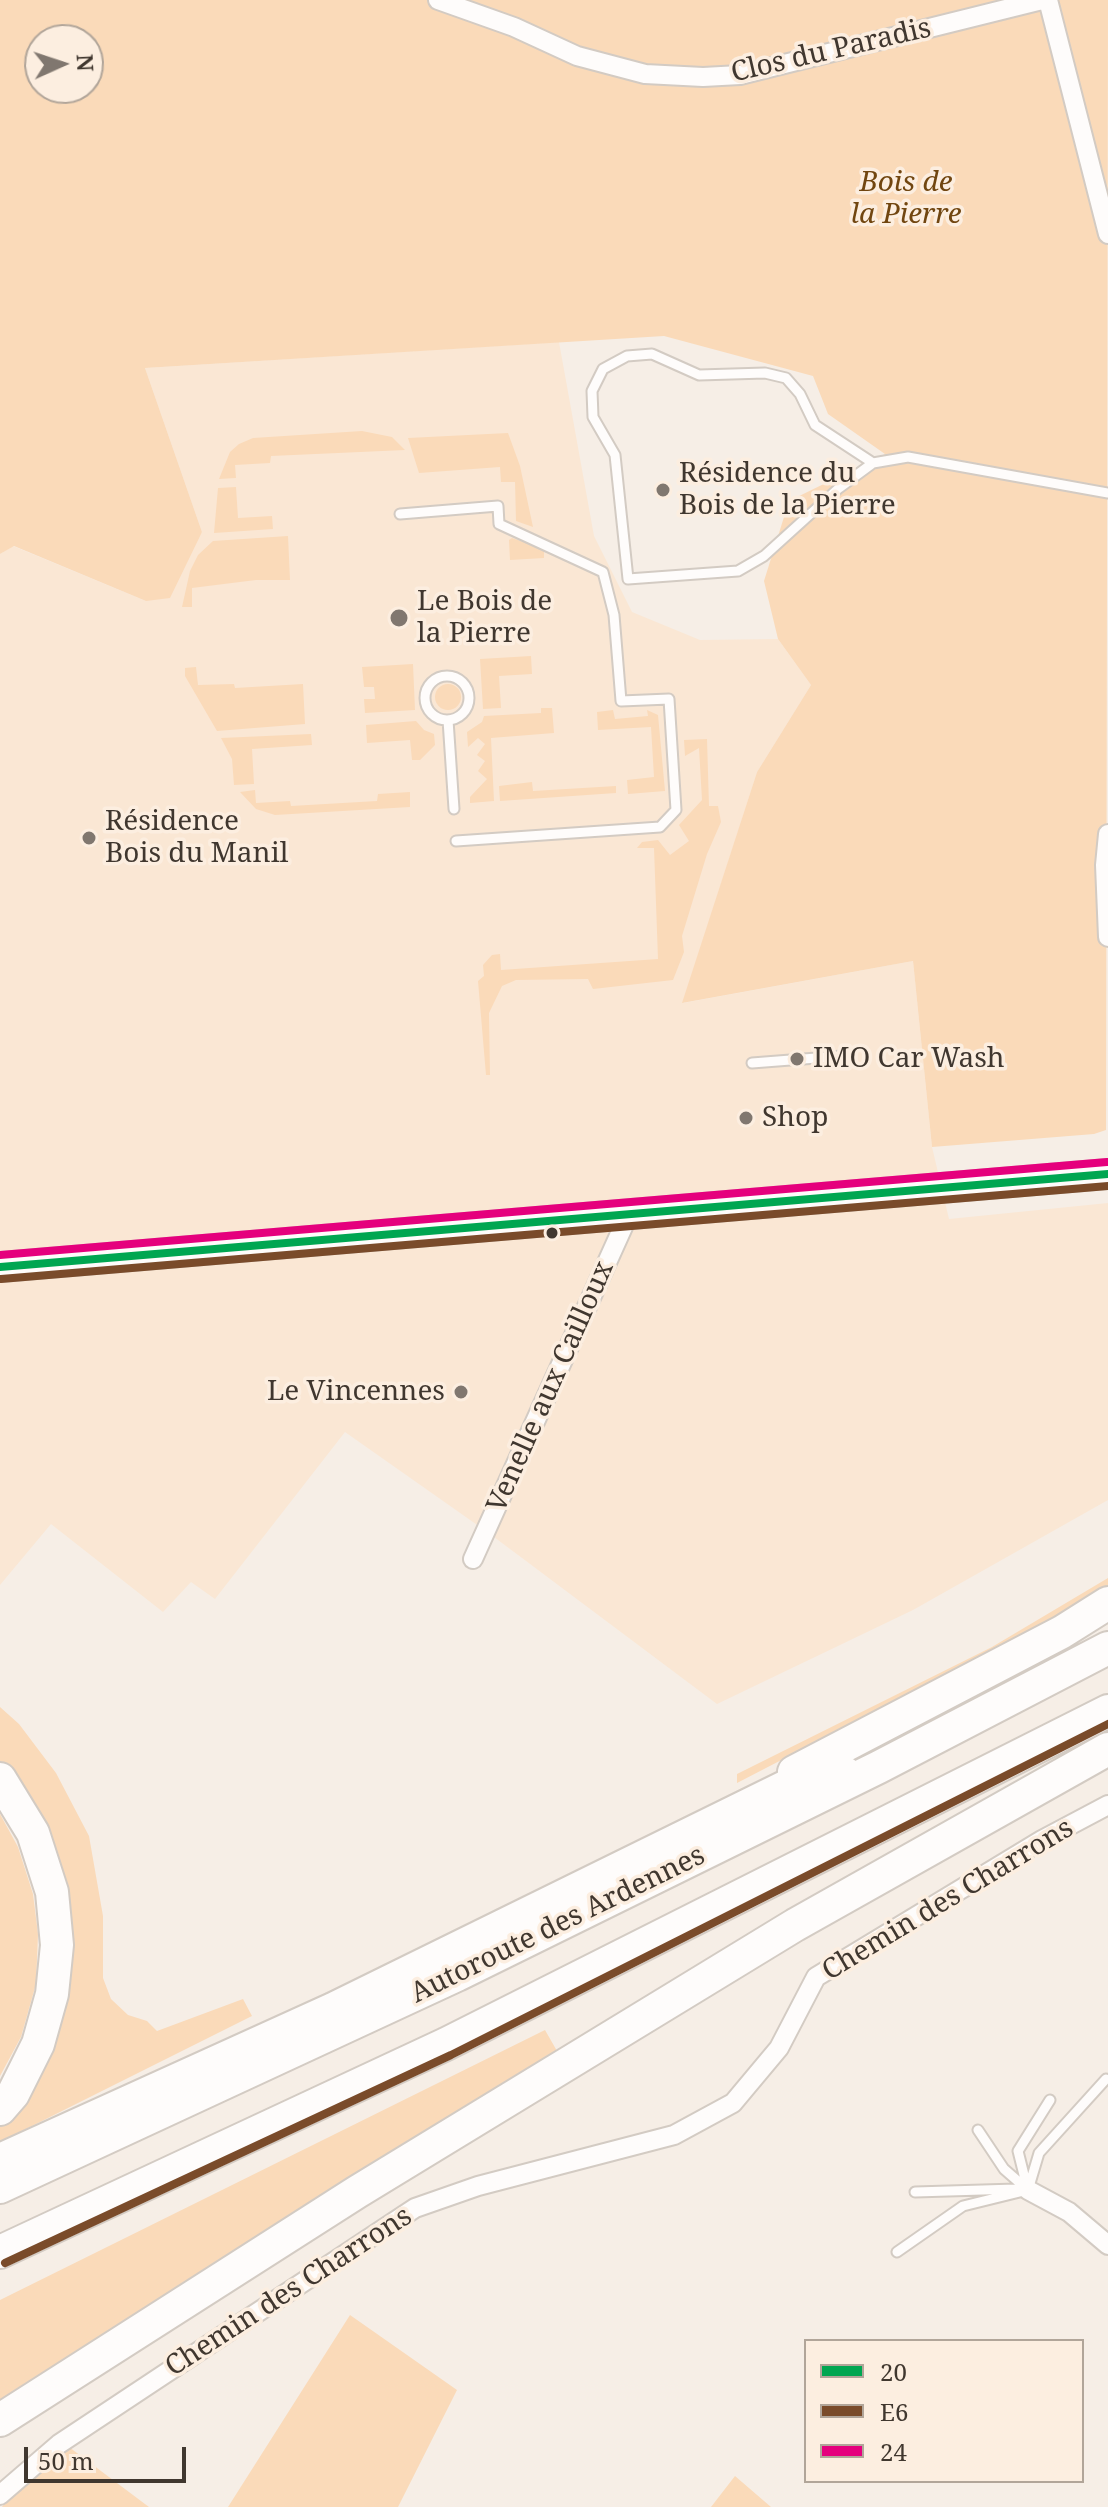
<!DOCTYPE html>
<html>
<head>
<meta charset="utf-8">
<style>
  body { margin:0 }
  #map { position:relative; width:1108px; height:2507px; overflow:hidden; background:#f6eee6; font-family:"Noto Serif",serif }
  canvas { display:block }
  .legend { position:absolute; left:804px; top:2339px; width:280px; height:144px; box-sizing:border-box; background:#fceee0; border:2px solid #b1a599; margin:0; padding:10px 14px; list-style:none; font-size:24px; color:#40372f }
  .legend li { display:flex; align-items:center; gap:16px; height:40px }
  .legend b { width:40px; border:2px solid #b1a599 }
  .north { position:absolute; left:24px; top:24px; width:80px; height:80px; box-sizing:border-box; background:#fceee0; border:2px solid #b1a599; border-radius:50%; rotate:87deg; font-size:22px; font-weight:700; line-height:32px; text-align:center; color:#40372f }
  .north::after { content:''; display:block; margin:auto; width:28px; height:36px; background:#80776f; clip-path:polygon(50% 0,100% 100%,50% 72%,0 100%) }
  .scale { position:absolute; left:24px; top:2447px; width:162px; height:36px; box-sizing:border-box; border:4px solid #40372f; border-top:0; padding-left:10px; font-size:24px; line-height:28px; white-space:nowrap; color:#40372f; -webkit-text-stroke:6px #fceee0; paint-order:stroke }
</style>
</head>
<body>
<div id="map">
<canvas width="1108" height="2507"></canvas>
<ul class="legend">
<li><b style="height:10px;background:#00a651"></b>20</li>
<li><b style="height:10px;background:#7a4b2a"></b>E6</li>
<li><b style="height:10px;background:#e5007d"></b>24</li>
</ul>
<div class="north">N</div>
<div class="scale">50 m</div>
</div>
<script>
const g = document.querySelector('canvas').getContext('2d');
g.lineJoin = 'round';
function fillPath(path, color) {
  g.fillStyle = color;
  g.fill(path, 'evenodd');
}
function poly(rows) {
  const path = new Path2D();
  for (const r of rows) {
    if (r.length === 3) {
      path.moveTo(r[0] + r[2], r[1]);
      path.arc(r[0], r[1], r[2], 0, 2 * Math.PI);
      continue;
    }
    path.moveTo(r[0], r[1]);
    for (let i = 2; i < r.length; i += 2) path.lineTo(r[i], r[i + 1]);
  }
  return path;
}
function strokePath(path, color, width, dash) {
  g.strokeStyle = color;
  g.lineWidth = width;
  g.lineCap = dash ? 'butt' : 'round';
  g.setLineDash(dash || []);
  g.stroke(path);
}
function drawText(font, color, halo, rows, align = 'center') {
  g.font = font + ' "Noto Serif",serif';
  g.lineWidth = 7;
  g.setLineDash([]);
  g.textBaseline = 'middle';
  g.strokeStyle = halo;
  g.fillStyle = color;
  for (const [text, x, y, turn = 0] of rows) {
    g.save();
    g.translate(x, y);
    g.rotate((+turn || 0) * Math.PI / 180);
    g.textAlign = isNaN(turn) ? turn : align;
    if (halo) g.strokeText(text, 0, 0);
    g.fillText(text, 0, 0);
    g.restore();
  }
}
fillPath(poly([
  [559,342,594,536,632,612,700,640,778,639,811,685,757,772,683,1003,913,961,932,1147,949,1219,1108,1203,1108,1500,913,1610,717,1704,490,1534,345,1432,215,1599,191,1582,163,1612,51,1524,0,1585,0,554,13,546,146,601,202,532,145,368]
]), '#fae7d4');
fillPath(poly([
  [0,0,1108,0,1106,1130,1094,1134,932,1147,913,961,682,1003,757,772,811,685,778,639,764,581,789,501,885,454,828,414,813,376,664,336,145,368,202,532,170,598,146,601,14,546,0,554],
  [40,40,88,40,88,88,40,88],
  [362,431,392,437,405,450,271,456,270,463,235,465,236,478,219,479,230,452,239,444,253,438],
  [508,433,520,466,533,527,516,521,515,482,501,482,500,467,419,473,408,438],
  [236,487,238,518,272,516,273,529,214,533,218,488],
  [288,536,290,580,256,580,192,588,192,607,182,607,190,571,198,555,213,541],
  [512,538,544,549,544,558,510,560,509,540],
  [531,656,532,674,499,676,501,708,483,709,480,659],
  [413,664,415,710,365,713,364,699,375,699,374,687,364,687,362,667],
  [196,667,198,685,234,684,235,688,303,684,305,724,217,731,185,676,185,668],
  [448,697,13],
  [541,708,552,708,554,733,491,738,494,801,470,803,470,797,487,779,478,771,485,761,477,755,485,744,478,738,468,747,467,732,482,722,484,716,541,713],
  [613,710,615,719,648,716,647,710,658,715,665,791,628,794,627,780,654,777,651,727,598,730,597,712],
  [416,721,424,730,434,734,435,745,420,760,412,760,410,740,367,743,366,725],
  [311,734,312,745,252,749,254,784,234,785,232,759,221,738],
  [707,739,709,806,718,806,721,822,707,854,682,936,684,952,673,980,593,989,588,979,516,980,502,986,489,1013,490,1075,486,1075,478,981,484,976,483,965,492,955,500,954,501,970,658,959,654,848,637,848,642,842,658,840,670,855,689,841,679,825,702,800,699,748,685,756,684,740],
  [532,782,533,791,616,786,616,793,500,801,499,786],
  [255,790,256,803,290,801,291,806,377,801,378,794,410,792,410,807,275,815,256,809,240,792],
  [1108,1578,1108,1591,737,1783,737,1774,992,1647],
  [0,1707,19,1724,56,1773,89,1836,103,1916,103,1978,111,1999,128,2015,147,2021,157,2031,243,1999,252,2016,0,2142,0,2125,20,2103,70,1954,9,1773,0,1763],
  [0,1814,18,1847,33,1894,38,1934,36,1984,21,2037,0,2076],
  [545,2030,557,2051,0,2400,0,2300],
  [350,2315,457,2390,398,2507,228,2507],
  [69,2447,149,2507,2,2507,8,2498],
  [735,2476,771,2507,711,2507]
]), '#fadab9');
const service = poly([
  [873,463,815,425,800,394,786,378,765,373,699,375,652,354,627,356,603,369,592,391,593,417,615,455,628,579,738,571,764,556,839,488,873,463,908,457,1108,493],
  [400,514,498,506,499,524,603,572,614,615,621,701,669,699,676,810,660,827,456,841],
  [447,698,22],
  [448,720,454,809],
  [752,1063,842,1056],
  [978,2130,1004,2169,1028,2190],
  [1027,2187,1018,2151,1050,2100],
  [1028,2190,1039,2153,1106,2079],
  [915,2192,1016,2189],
  [897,2252,963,2206,1028,2190]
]);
const minor = poly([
  [438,0,514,27,577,56,645,74,703,77,740,75,1042,0],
  [1048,0,1108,234],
  [1108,834,1105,865,1108,937],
  [473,1559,628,1216],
  [1028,2190,1069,2212,1108,2245],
  [0,2495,59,2444,415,2208,478,2186,674,2135,733,2103,779,2048,816,1977,1042,1840,1108,1805]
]);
const primary = poly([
  [0,1267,1108,1174]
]);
const motorway = poly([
  [794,1772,1062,1632,1108,1603],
  [0,1779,33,1833,52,1892,57,1945,52,1994,38,2044,13,2094,0,2109],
  [0,2160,333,2009,797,1781,845,1773],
  [0,2187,457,1975,879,1767,1108,1648],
  [0,2252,446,2044,1108,1711],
  [0,2420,357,2192,795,1925,1108,1749]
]);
strokePath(service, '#d3cbc3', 13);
strokePath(minor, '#d3cbc3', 22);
strokePath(primary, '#d3cbc3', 32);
strokePath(motorway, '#d3cbc3', 36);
strokePath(service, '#fefcfb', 9);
strokePath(minor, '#fefcfb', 18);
strokePath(primary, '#fefcfb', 28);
strokePath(motorway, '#fefcfb', 32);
strokePath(poly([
  [0,1267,1108,1174]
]), '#00a651', 8);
strokePath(poly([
  [1,1279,1108,1186],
  [5,2263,451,2055,1108,1724]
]), '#7a4b2a', 8);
strokePath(poly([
  [0,1255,1107,1162]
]), '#e5007d', 8);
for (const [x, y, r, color] of [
  [663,490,8,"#80776f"],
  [399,618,10,"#80776f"],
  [89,838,8,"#80776f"],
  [797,1059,8,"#80776f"],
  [746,1118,8,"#80776f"],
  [552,1233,7,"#40372f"],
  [461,1392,8,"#80776f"]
]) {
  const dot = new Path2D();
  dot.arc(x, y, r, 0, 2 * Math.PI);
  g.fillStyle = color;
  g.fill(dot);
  strokePath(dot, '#fceee0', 3);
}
drawText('28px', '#40372f', '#fceee0', [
  ["Clos du Paradis",831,51,-13],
  ["Venelle aux Cailloux",551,1387,-66],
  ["Chemin des Charrons",948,1900,-31],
  ["Autoroute des Ardennes",558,1925,-26],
  ["Chemin des Charrons",289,2292,-33]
]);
drawText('italic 28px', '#714610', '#fceee0', [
  ["Bois de",906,183],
  ["la Pierre",906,215]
]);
drawText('28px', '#40372f', '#fceee0', [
  ["Résidence du",679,474],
  ["Bois de la Pierre",679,506],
  ["Le Bois de",417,602],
  ["la Pierre",417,634],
  ["Résidence",105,822],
  ["Bois du Manil",105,854],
  ["IMO Car Wash",813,1059],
  ["Shop",762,1118],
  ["Le Vincennes",445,1392,"right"]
], 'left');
</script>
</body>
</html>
